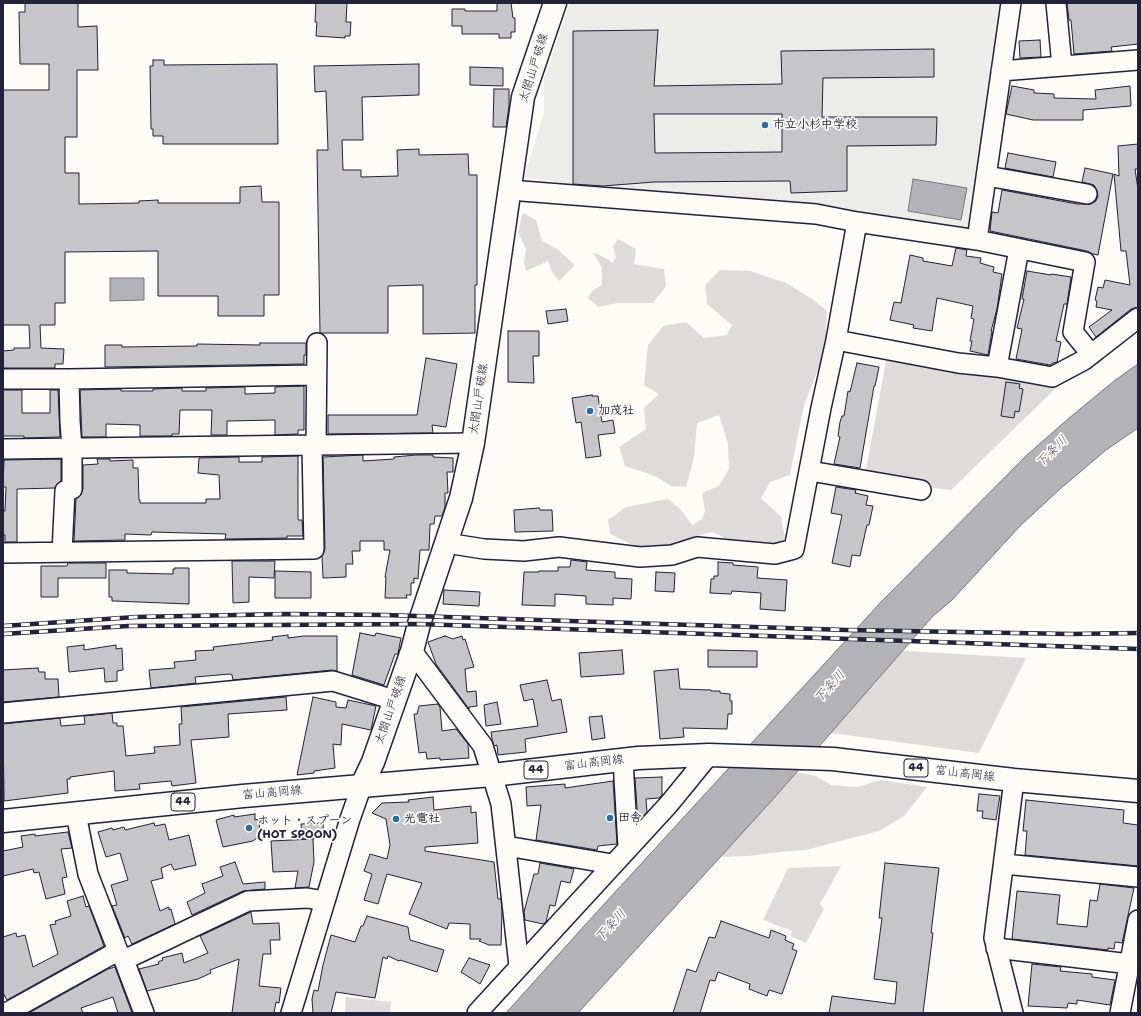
<!DOCTYPE html>
<html>
<head>
<meta charset="utf-8">
<style>
  body { margin:0 }
  #map { position:relative; width:1141px; height:1016px; overflow:hidden; background:#fdfcf7; font-family:"Shantell Sans",sans-serif }
  canvas { display:block }
  .frame { position:absolute; inset:0; border:4px solid #22223b; pointer-events:none }
</style>
</head>
<body>
<div id="map">
<canvas width="1141" height="1016"></canvas>
<div class="frame"></div>
</div>
<script>
const g = document.querySelector('canvas').getContext('2d');
g.lineJoin = 'round';
function fillPath(path, color) {
  g.fillStyle = color;
  g.fill(path, 'evenodd');
}
function poly(rows) {
  const path = new Path2D();
  for (const r of rows) {
    path.moveTo(r[0], r[1]);
    for (let i = 2; i < r.length; i += 2) path.lineTo(r[i], r[i + 1]);
  }
  return path;
}
function strokePath(path, color, width, dash) {
  g.strokeStyle = color;
  g.lineWidth = width;
  g.lineCap = dash ? 'butt' : 'round';
  g.setLineDash(dash || []);
  g.stroke(path);
}
function drawText(font, color, halo, rows, align = 'center') {
  g.font = font + ' "Shantell Sans","Klee One",sans-serif';
  g.lineWidth = 3.5;
  g.setLineDash([]);
  g.textBaseline = 'middle';
  g.strokeStyle = halo;
  g.fillStyle = color;
  for (const [text, x, y, turn = 0] of rows) {
    g.save();
    g.translate(x, y);
    g.rotate((+turn || 0) * Math.PI / 180);
    g.textAlign = isNaN(turn) ? turn : align;
    if (halo) g.strokeText(text, 0, 0);
    g.fillText(text, 0, 0);
    g.restore();
  }
}
fillPath(poly([
  [570,3,1006,3,973,233,668,195,567,184,524,177,544,113,544,79]
]), '#ecece9');
fillPath(poly([
  [523,213,536,220,542,241,557,249,575,265,559,281,552,272,548,261,526,271,524,262,526,249,518,232],
  [618,239,636,249,634,264,664,269,666,286,653,303,617,303,598,307,588,298,592,291,602,285,602,268,593,252,609,260,612,263,616,257,613,246],
  [720,270,750,271,786,283,811,298,827,311,825,352,804,405,790,475,770,482,761,498,781,517,785,538,772,549,738,544,712,532,700,535,681,547,645,551,610,534,608,520,626,507,668,499,681,510,692,525,702,519,705,511,702,493,719,486,729,469,728,444,719,415,697,423,694,458,686,487,671,486,655,476,625,466,619,447,646,429,644,408,659,394,644,385,648,345,663,326,686,322,704,338,727,335,732,325,707,304,705,285],
  [887,356,1057,387,954,487,951,490,935,488,865,475],
  [891,650,1026,658,979,753,816,731],
  [795,772,816,776,831,785,857,787,881,780,927,787,904,816,879,831,806,850,781,852,748,856,719,857],
  [841,866,820,904,824,909,806,943,791,936,792,931,763,920,788,868],
  [346,997,391,1002,390,1013,345,1013]
]), '#dddcdb');
const water = poly([
  [913,179,967,188,961,220,908,211,913,179],
  [110,278,144,278,144,300,110,301,110,278],
  [1138,364,1138,428,1106,450,1060,489,1020,526,952,600,932,617,775,797,578,1013,506,1013,585,925,881,602,1027,455,1068,419,1114,381,1138,364]
]);
fillPath(water, '#b2b2b7');
strokePath(water, '#787885', 1);
const building = poly([
  [25,3,78,3,78,27,97,26,98,70,77,70,77,137,65,137,65,173,79,173,79,204,139,203,139,201,158,200,158,203,240,203,240,187,261,186,262,202,279,202,279,295,264,295,264,316,218,316,218,296,158,296,158,251,65,252,65,303,55,303,55,325,40,325,41,348,64,349,63,364,55,364,55,368,3,368,3,351,14,350,14,348,30,348,29,325,3,325,3,90,49,90,49,64,20,64,19,12,25,12,25,3],
  [316,3,347,3,346,22,351,22,350,36,345,36,345,38,316,36,317,22,315,22,316,3],
  [497,3,511,3,513,18,515,18,515,32,511,32,511,38,499,38,499,34,462,34,462,26,452,26,452,9,465,9,465,11,497,11,497,3],
  [1067,3,1138,3,1138,44,1111,47,1112,51,1074,54,1071,20,1069,20,1067,3],
  [658,30,654,86,782,84,781,51,934,49,934,77,823,78,822,117,937,117,936,145,847,146,847,191,791,193,790,181,654,182,603,186,573,184,573,31,658,30],
  [654,114,782,114,782,152,655,153,654,114],
  [1040,40,1041,57,1020,58,1019,41,1040,40],
  [153,60,164,60,164,65,277,64,278,144,163,144,163,136,153,136,153,129,151,129,150,66,153,66,153,60],
  [419,64,419,95,362,97,363,140,342,140,343,170,361,170,361,177,398,176,397,150,419,149,419,155,468,154,469,175,477,175,477,285,475,285,475,333,423,334,423,285,388,286,388,333,320,333,317,150,328,150,326,91,315,92,314,66,419,64],
  [470,67,503,68,503,86,470,85,470,67],
  [1012,86,1034,90,1034,93,1054,94,1054,98,1096,99,1095,90,1130,86,1131,106,1083,110,1083,120,1033,120,1006,114,1012,86],
  [494,89,509,89,509,106,506,127,493,127,494,89],
  [1138,144,1138,169,1135,169,1138,189,1138,307,1131,309,1096,337,1089,327,1112,310,1096,307,1097,301,1095,300,1098,287,1103,288,1105,280,1130,285,1126,251,1121,251,1114,174,1119,176,1118,146,1138,144],
  [1008,153,1056,162,1053,177,1005,168,1008,153],
  [1085,168,1113,174,1098,255,1093,254,1087,251,990,231,992,212,998,213,1002,190,1077,204,1091,204,1096,201,1098,196,1097,191,1094,185,1082,182,1085,168],
  [956,248,967,250,966,256,981,258,980,263,994,267,993,272,1002,274,997,309,991,331,992,331,988,355,970,351,972,341,970,341,974,319,971,318,973,306,937,298,932,331,913,328,914,325,890,320,894,302,901,303,910,255,923,258,923,261,952,266,956,248],
  [1027,271,1051,275,1051,274,1071,277,1067,304,1064,304,1056,341,1061,342,1057,362,1053,363,1050,365,1016,359,1022,329,1017,328,1024,299,1022,299,1027,271],
  [566,309,568,321,548,324,546,311,566,309],
  [508,331,539,331,539,356,533,356,534,383,508,382,508,331],
  [260,343,306,343,306,355,304,355,304,364,105,367,105,345,122,345,122,347,197,346,197,344,260,345,260,343],
  [426,358,457,364,446,427,432,425,433,433,328,434,328,415,417,415,426,358],
  [857,363,879,367,875,386,874,386,860,468,834,464,840,437,838,436,840,422,842,416,844,416,848,391,850,392,857,363],
  [1006,382,1020,384,1019,388,1023,389,1019,412,1015,411,1014,418,1001,416,1006,382],
  [304,386,304,430,298,430,298,434,275,435,275,420,227,421,227,435,211,435,212,410,180,410,179,434,172,434,172,436,140,436,140,425,106,424,106,437,82,437,80,390,121,389,121,391,153,391,153,389,182,388,182,391,206,391,206,388,245,387,245,394,275,393,275,387,304,386],
  [3,390,22,390,22,413,50,413,50,390,58,390,60,437,24,438,24,436,3,436,3,390],
  [592,395,592,396,598,396,602,422,613,420,615,433,598,435,601,456,586,458,581,422,576,423,572,398,592,395],
  [363,455,363,461,394,459,394,457,416,455,433,455,433,457,453,458,453,472,447,472,448,493,445,493,445,507,442,516,435,516,434,524,430,524,429,550,420,550,418,579,414,578,414,583,411,583,411,595,406,595,407,598,385,598,386,577,385,577,390,550,384,550,384,541,360,541,360,551,352,551,353,564,346,564,346,577,323,578,322,556,325,549,323,457,363,455],
  [298,456,298,520,302,520,303,536,287,536,287,538,225,539,226,534,152,532,151,535,125,534,125,540,74,541,76,499,81,495,83,489,83,465,98,464,97,459,110,459,110,461,133,460,133,468,138,468,139,500,140,500,140,503,206,503,206,499,220,499,219,475,198,473,199,458,239,457,239,462,262,462,262,457,298,456],
  [61,459,61,481,57,484,55,488,17,489,17,542,5,542,5,535,3,535,3,511,5,511,6,487,3,487,4,460,61,459],
  [836,487,856,490,855,493,868,496,866,505,873,506,869,525,867,525,860,556,852,555,850,567,832,563,842,515,831,513,836,487],
  [539,508,540,510,552,510,553,531,515,532,514,510,539,508],
  [571,560,587,562,586,570,615,572,615,578,632,579,631,599,613,598,613,605,586,604,586,596,555,594,555,606,522,605,524,572,539,572,539,571,558,571,558,567,570,567,571,560],
  [232,561,275,561,274,578,249,577,249,602,233,603,232,561],
  [718,562,733,563,733,565,758,567,757,578,787,580,785,611,760,609,761,593,732,591,731,594,710,593,711,579,714,579,714,576,718,576,718,562],
  [68,563,106,563,106,578,58,578,58,597,41,597,41,566,67,566,68,563],
  [175,568,189,568,189,604,114,601,112,601,112,597,109,597,109,570,127,570,127,573,173,574,173,569,175,569,175,568],
  [275,571,311,572,311,598,275,598,275,571],
  [656,572,675,573,674,592,655,591,656,572],
  [444,590,480,592,479,606,443,604,444,590],
  [360,633,375,636,376,633,401,638,398,653,398,654,395,654,384,685,352,675,360,633],
  [288,635,288,638,304,636,337,636,337,671,332,670,233,680,232,675,230,674,195,677,196,683,151,688,149,670,175,668,174,662,196,660,195,651,214,650,213,647,273,640,272,637,288,635],
  [445,636,453,639,462,636,463,640,465,639,474,667,465,669,467,692,476,691,477,706,469,707,469,709,436,664,428,642,445,636],
  [84,645,84,650,116,645,116,649,122,648,123,670,117,671,117,681,105,682,104,668,69,672,67,647,84,645],
  [622,650,624,674,581,677,579,653,622,650],
  [708,650,757,651,757,667,708,667,708,650],
  [38,668,39,672,45,672,45,679,58,679,59,697,3,702,3,670,38,668],
  [678,669,680,689,711,690,711,691,720,691,720,693,730,694,730,701,732,701,732,714,728,714,727,729,683,728,684,737,660,739,654,671,678,669],
  [547,680,552,701,561,699,567,732,525,739,526,752,498,755,497,745,494,746,492,739,491,732,538,726,533,699,524,701,520,685,547,680],
  [286,697,287,710,228,714,229,737,191,740,196,783,172,786,171,781,139,784,140,789,115,791,114,771,70,777,70,779,67,779,68,793,4,801,3,724,60,718,61,726,85,724,84,716,112,713,113,723,117,723,117,726,123,726,126,756,155,753,154,747,180,745,179,724,182,724,181,707,286,697],
  [313,697,336,702,336,707,346,708,348,700,376,706,371,730,342,724,341,745,333,744,335,768,314,771,314,773,297,775,313,697],
  [497,702,501,724,486,726,484,705,497,702],
  [438,704,440,707,442,731,456,729,468,744,469,758,440,760,440,758,427,759,426,752,419,753,414,714,417,714,419,706,438,704],
  [602,716,605,738,592,740,589,717,602,716],
  [662,777,662,795,659,798,646,799,647,812,638,822,635,778,662,777],
  [613,781,617,844,598,846,597,850,536,840,541,805,527,806,526,787,565,784,565,788,613,781],
  [979,794,1000,796,996,820,982,818,983,811,977,811,979,794],
  [433,797,434,810,471,806,471,813,476,812,478,843,425,847,425,851,494,862,498,899,501,899,502,910,501,945,489,945,479,941,481,939,470,939,470,924,449,923,447,929,409,914,422,883,387,874,378,904,364,900,372,874,364,871,370,854,387,859,390,845,386,819,372,813,382,803,409,802,408,800,433,797],
  [1026,800,1124,810,1123,823,1138,825,1138,866,1025,855,1027,831,1023,831,1026,800],
  [255,814,255,820,258,819,261,835,253,841,223,847,216,820,234,815,234,817,255,814],
  [154,823,155,826,165,824,169,840,189,835,196,865,174,870,171,864,161,868,163,878,151,881,160,911,169,907,169,910,171,909,175,924,132,944,128,936,125,938,112,906,117,905,111,885,128,880,120,853,106,857,98,832,112,828,113,830,124,827,125,830,154,823],
  [323,823,324,838,302,839,301,824,323,823],
  [68,832,72,848,61,849,67,877,62,878,65,894,46,899,39,872,34,873,33,869,3,876,3,851,23,847,21,836,35,834,35,836,68,832],
  [313,839,314,862,309,887,295,888,298,871,273,872,271,841,313,839],
  [235,862,243,884,265,882,265,889,243,891,192,915,187,902,205,893,202,884,223,876,220,867,235,862],
  [540,863,574,869,570,883,561,881,555,906,550,905,546,922,543,924,525,920,524,912,534,874,538,874,540,863],
  [885,863,939,868,931,933,933,933,923,1013,829,1013,832,996,895,1004,897,982,874,979,882,918,879,918,885,863],
  [1100,884,1134,888,1122,943,1115,942,1114,949,1108,948,1108,950,1012,939,1017,891,1060,895,1057,924,1087,927,1090,900,1097,901,1100,884],
  [83,896,86,907,89,906,104,946,7,1000,3,993,3,937,16,933,17,937,25,935,33,967,58,954,50,925,56,924,55,921,71,916,67,901,83,896],
  [251,912,253,924,279,923,280,940,270,940,271,954,263,954,259,986,281,988,279,1003,276,1002,274,1013,232,1013,239,959,210,970,211,973,198,979,147,991,139,969,159,964,158,962,163,960,162,958,182,953,184,963,208,953,200,936,251,912],
  [367,916,408,927,410,940,444,950,437,972,400,960,399,961,388,956,387,959,383,957,375,998,336,992,331,1013,313,1013,312,999,314,990,318,991,323,965,331,935,355,942,361,926,363,926,367,916],
  [721,921,769,938,771,930,786,936,785,940,794,944,792,949,797,951,782,994,769,990,767,996,749,989,750,984,718,972,715,981,710,980,700,1013,673,1013,687,969,696,972,709,937,715,938,721,921],
  [469,958,490,965,480,984,461,972,469,958],
  [1032,964,1061,967,1060,971,1092,974,1092,977,1115,980,1110,1005,1077,1000,1077,1004,1068,1003,1067,1008,1028,1006,1032,964],
  [115,967,132,1013,118,1013,113,997,81,1008,83,1013,29,1013,108,969,115,967]
]);
fillPath(building, '#c6c6c8');
strokePath(building, '#22223b', 1);
const minor = poly([
  [1056,3,1062,66],
  [1001,71,1138,60],
  [987,176,1087,194],
  [509,190,816,214,857,222,977,240,1011,3],
  [977,240,1085,262,1073,332,1091,354],
  [836,340,857,222],
  [997,367,1019,249],
  [3,379,69,379,316,375],
  [316,445,317,343],
  [3,449,473,443],
  [810,471,921,490],
  [446,543,484,549,524,551,559,547,640,557,672,555,697,547,775,554,794,549,821,408,836,340,958,363,997,367,1052,377,1084,360,1138,318],
  [62,552,65,491,72,489,72,448,70,421,69,379],
  [3,553,314,549,312,445],
  [412,651,483,746,501,804,519,966],
  [3,713,333,681,394,700],
  [623,760,628,847],
  [76,814,88,874,109,928,118,951,124,960,144,1013],
  [506,846,612,864],
  [1004,864,1138,877],
  [996,948,1130,964],
  [124,960,248,901,307,898,325,901],
  [6,1013,118,951],
  [291,1013,350,819,362,785],
  [477,1013,669,804,709,755],
  [1013,1013,994,938,1014,780],
  [1120,1013,1138,920]
]);
const major = poly([
  [362,785,373,762,412,651,419,624,461,498,473,443,523,97,555,3],
  [3,821,243,796,492,775,638,758,709,755,833,759,1014,780,1138,791]
]);
strokePath(minor, '#22223b', 22);
strokePath(major, '#22223b', 25);
strokePath(minor, '#fdfcf7', 19);
strokePath(major, '#fdfcf7', 22);
const rail = poly([
  [3,626,136,617,287,614,385,615,846,630,1071,634,1138,633],
  [3,634,128,626,419,624,1138,649]
]);
strokePath(rail, '#22223b', 4.5);
strokePath(rail, '#fdfcf7', 3, [9]);
for (const [x, y, r, color] of [
  [765,125,4,"#1f6fb2"],
  [590,411,4,"#1f6fb2"],
  [610,818,4,"#1f6fb2"],
  [396,819,4,"#1f6fb2"],
  [249,828,4,"#1f6fb2"]
]) {
  const dot = new Path2D();
  dot.arc(x, y, r, 0, 2 * Math.PI);
  g.fillStyle = color;
  g.fill(dot);
  strokePath(dot, '#fdfcf7', 1.5);
}
for (const [x, y, w] of [
  [916,768,24],
  [536,770,24],
  [183,802,24]
]) {
  const box = new Path2D();
  box.roundRect(x - w / 2, y - 9, w, 18, 3);
  g.fillStyle = '#fdfcf7';
  g.fill(box);
  strokePath(box, '#22223b', 1);
}
drawText('bold 11px', '#22223b', null, [
  ["44",916,768],
  ["44",536,770],
  ["44",183,802]
]);
drawText('12px', '#22223b', '#fdfcf7', [
  ["太閤山戸破線",534,68,-73],
  ["太閤山戸破線",479,399,-82],
  ["太閤山戸破線",391,710,-71],
  ["富山高岡線",594,763,-7],
  ["富山高岡線",965,774,7],
  ["富山高岡線",272,793,-5]
]);
drawText('bold 12px', '#22223b', '#fdfcf7', [
  ["市立小杉中学校",773,125],
  ["加茂社",598,411],
  ["田舎",618,818],
  ["光電社",404,819],
  ["ホット・スプーン",257,821],
  ["(HOT SPOON)",257,835]
], 'left');
drawText('italic 13px', '#545466', '#fdfcf7', [
  ["下条川",1052,452,-45],
  ["下条川",830,687,-48],
  ["下条川",611,926,-48]
]);
</script>
</body>
</html>
